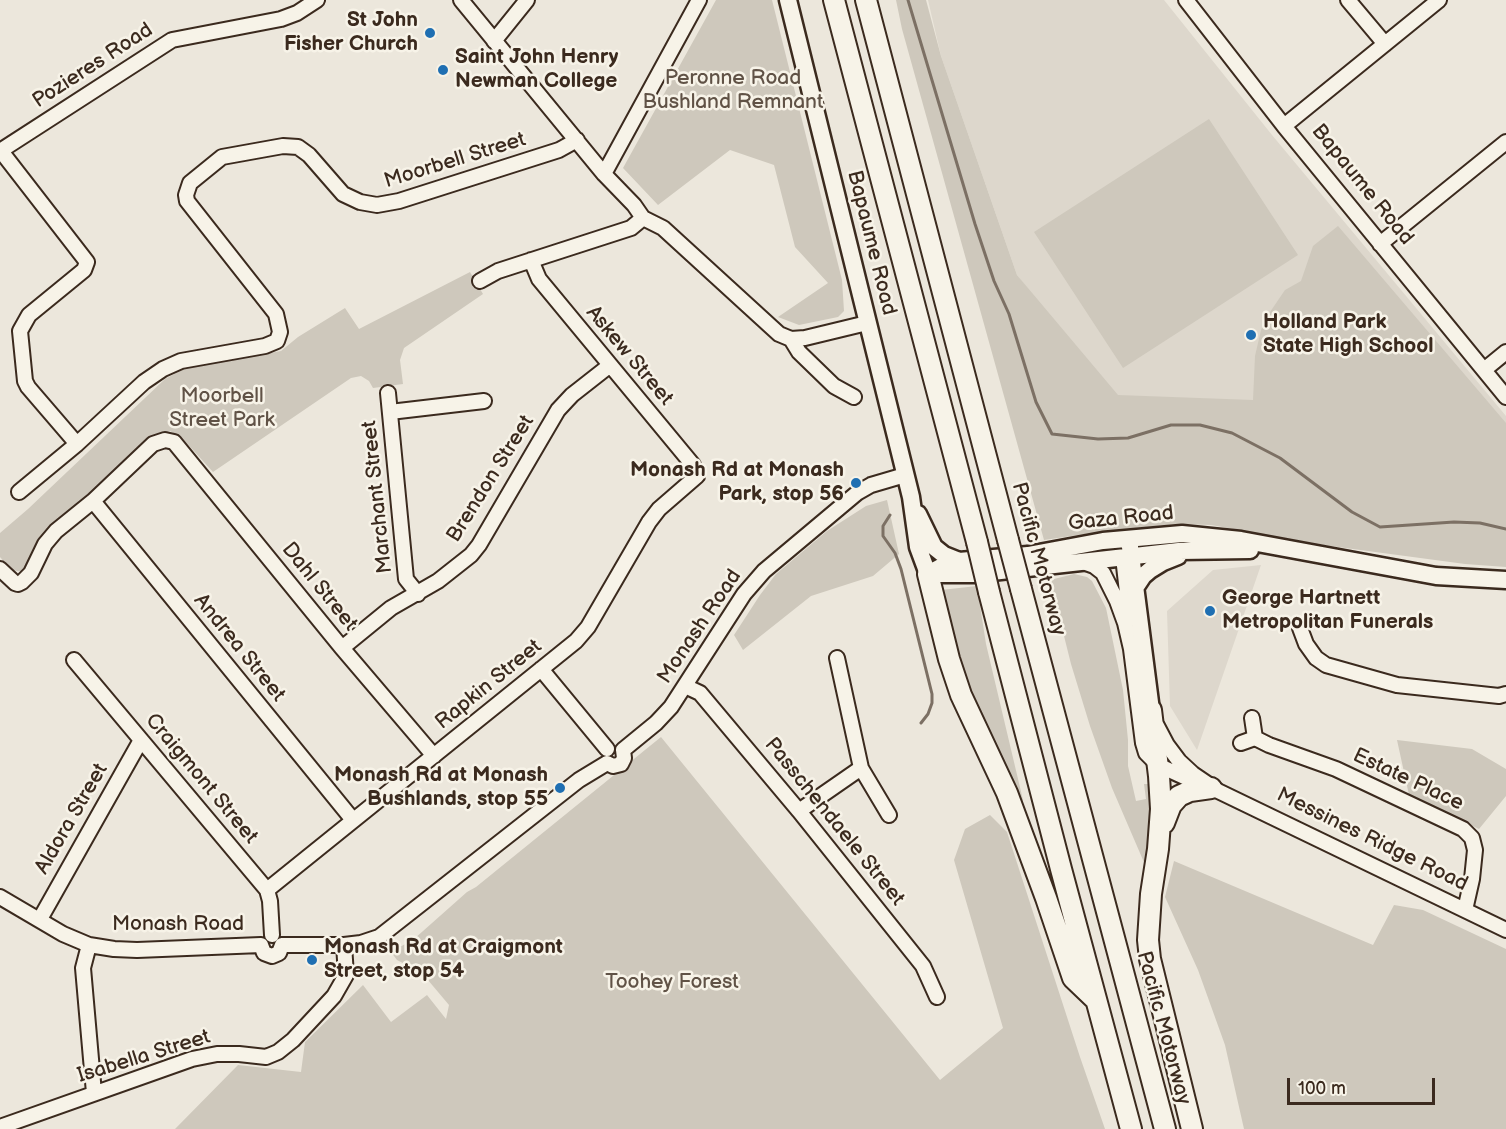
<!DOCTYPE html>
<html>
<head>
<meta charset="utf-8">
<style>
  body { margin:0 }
  #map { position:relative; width:1506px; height:1129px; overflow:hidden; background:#ece7dc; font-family:"Balsamiq Sans",sans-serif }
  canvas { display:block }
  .scale { position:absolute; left:1287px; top:1078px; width:148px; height:27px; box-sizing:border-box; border:3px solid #3b2a1e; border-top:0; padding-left:8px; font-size:18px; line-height:21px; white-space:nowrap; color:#3b2a1e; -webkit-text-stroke:4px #f7f3e8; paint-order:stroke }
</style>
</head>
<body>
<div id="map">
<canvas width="1506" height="1129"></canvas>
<div class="scale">100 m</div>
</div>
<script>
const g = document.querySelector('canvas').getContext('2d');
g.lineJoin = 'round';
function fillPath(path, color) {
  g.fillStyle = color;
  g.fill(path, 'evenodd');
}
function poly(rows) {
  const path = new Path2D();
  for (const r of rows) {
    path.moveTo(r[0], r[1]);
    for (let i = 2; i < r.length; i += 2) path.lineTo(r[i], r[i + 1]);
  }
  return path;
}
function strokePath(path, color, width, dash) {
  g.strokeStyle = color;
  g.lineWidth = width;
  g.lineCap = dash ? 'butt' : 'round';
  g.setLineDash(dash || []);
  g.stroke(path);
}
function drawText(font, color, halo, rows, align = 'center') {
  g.font = font + ' "Balsamiq Sans",sans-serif';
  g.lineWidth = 5;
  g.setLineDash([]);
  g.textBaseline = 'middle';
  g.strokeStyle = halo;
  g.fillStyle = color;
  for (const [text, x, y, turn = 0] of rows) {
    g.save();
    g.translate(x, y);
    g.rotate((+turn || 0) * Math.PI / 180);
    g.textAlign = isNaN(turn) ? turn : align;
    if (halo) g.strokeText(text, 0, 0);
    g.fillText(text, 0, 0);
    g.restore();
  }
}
fillPath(poly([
  [928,0,1164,0,1272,135,1506,416,1506,515,1109,396,1017,275,941,56],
  [1261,565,1197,750,1170,706,1167,611,1213,570]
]), '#ddd7cc');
fillPath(poly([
  [716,0,772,0,842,280,844,311,838,317,799,325,778,317,828,283,795,247,774,165,730,150,658,205,623,168],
  [896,0,926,0,941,56,1017,275,1118,395,1253,400,1255,356,1261,330,1268,315,1285,290,1301,281,1313,246,1338,226,1506,423,1506,567,1465,564,1323,545,1211,525,1177,524,1105,531,1044,540,902,29],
  [1209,119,1298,255,1123,368,1034,232],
  [470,272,483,294,404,348,400,360,403,384,373,388,369,381,361,376,351,378,213,472,182,438,170,431,154,436,49,528,24,572,11,570,0,557,0,533,28,509,165,379,184,369,281,351,298,337,345,308,359,329],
  [887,500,899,554,873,576,811,596,743,650,734,635,760,595,776,574,827,531,866,506],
  [1074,574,1087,577,1092,581,1106,608,1123,690,1128,740,1128,766,1136,801,1146,799,1144,784,1149,784,1153,795,1154,814,1146,867,1112,788,1090,726,1071,664,1050,580],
  [977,586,986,644,1023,800,1020,804,982,720,963,672,941,590],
  [661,737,940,1080,1003,1028,954,860,965,829,990,815,1007,832,1080,1057,1105,1129,175,1129,238,1065,301,1072,305,1042,363,985,391,1022,427,995,446,1019,449,1005,422,973,397,960,391,952,414,939,467,892,476,887],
  [1397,740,1472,749,1506,769,1506,796,1479,829,1409,795],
  [1174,861,1373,945,1394,905,1423,910,1506,949,1506,1129,1244,1129,1225,1045,1198,970,1165,897]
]), '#cec8bc');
strokePath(poly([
  [908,0,975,224,994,281,1009,314,1036,402,1052,434,1098,439,1128,438,1171,425,1200,425,1232,433,1280,458,1352,512,1380,527,1454,522,1480,523,1506,529],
  [890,515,883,526,883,536,895,553,901,569,932,694,932,703,928,714,921,723]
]), '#7c7064', 3);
const minor = poly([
  [461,0,604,174,634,205,643,218,663,228,779,334,791,339,805,338,867,323],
  [1186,0,1284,126,1506,397],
  [1348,0,1385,44],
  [494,41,527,0],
  [1284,126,1439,0],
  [0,151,172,40,281,19,297,13,317,0],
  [1,151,87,262,84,270,29,315,20,331,25,381,28,387,77,444],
  [604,174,699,0],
  [1380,244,1506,142],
  [480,281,498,271,631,228,643,218],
  [791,339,799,352,834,386,854,397],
  [1484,370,1506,352],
  [388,393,406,579,418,594],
  [390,412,484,401],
  [19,492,77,444,144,382,163,369,181,361,265,346,277,341,280,332,276,314,187,201,186,195,190,183,222,157,283,146,298,147,309,155,343,194,360,202,377,205,399,201,559,150,577,140],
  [93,501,353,820],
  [1123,557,1130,619],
  [1083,562,1094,566,1103,573,1117,601,1125,623,1131,649,1143,743,1146,753,1158,765,1195,782],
  [0,569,15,583,18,584,22,582,31,573,45,544,56,531,93,501,153,444,165,440,174,442,342,648,434,756],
  [1300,628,1306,644,1316,658,1326,665,1397,685,1499,696,1506,694],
  [342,648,391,608,438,581,471,555,479,545,558,410,572,395,609,366],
  [837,658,861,768,889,815],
  [74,660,267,890,270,901,272,935],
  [541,669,607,749],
  [685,686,700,693,799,811,923,966,937,997],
  [1157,726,1167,745,1179,761,1193,774,1218,791,1506,930],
  [1255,738,1269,745,1336,769,1463,829,1472,838,1475,850,1472,879,1465,910],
  [1241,743,1255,738,1252,718],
  [623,750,656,723,671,707,744,594,764,571,857,493,871,485,905,475],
  [799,811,861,768],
  [267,890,576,641,588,627,649,522,659,509,697,476,693,465,539,279,531,260],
  [0,897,63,934,89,945,114,949,137,950,261,945],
  [40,919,141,740],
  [89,945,83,968,94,1093],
  [261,945,264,953,272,956,279,953,282,945],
  [282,945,344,945,361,943,379,937,579,780,607,763,613,766,621,764,624,758,623,750],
  [0,1127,192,1059,217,1054,239,1054,266,1057,278,1052,293,1040,334,996,346,975,344,945]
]);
const major = poly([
  [788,0,911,497,918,547,928,574],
  [918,514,934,547,944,555,959,561],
  [1130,547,1151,710],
  [928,574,948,563,959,561,1028,555,1103,541,1182,534,1241,540,1436,576,1506,580],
  [929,574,974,574,1179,551,1250,550],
  [1135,588,1143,576,1150,570,1163,562,1178,556]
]);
const highway = poly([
  [834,0,977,542],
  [866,0,1008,540],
  [928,574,949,659,961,695,1007,793,1046,898,1073,978,1096,1000],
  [1021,589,1165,1129],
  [989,592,1061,869,1131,1129],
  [1151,710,1159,776,1161,809,1158,849,1151,894,1148,940,1150,959,1192,1129],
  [1164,823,1171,805,1179,796,1190,791,1211,788]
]);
strokePath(minor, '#3b2a1e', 18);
strokePath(major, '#3b2a1e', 21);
strokePath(highway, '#3b2a1e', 24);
strokePath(minor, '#f7f3e8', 14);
strokePath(major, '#f7f3e8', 16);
strokePath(highway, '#f7f3e8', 20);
const highwayBridge = poly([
  [1008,540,1021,589],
  [977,542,989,592]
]);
strokePath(highwayBridge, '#3b2a1e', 24, []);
strokePath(highwayBridge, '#f7f3e8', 20);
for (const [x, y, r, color] of [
  [430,33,6,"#1f6fb2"],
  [443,70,6,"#1f6fb2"],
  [1251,335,6,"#1f6fb2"],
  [856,483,6,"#1f6fb2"],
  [1210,611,6,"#1f6fb2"],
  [560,788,6,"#1f6fb2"],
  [312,960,6,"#1f6fb2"]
]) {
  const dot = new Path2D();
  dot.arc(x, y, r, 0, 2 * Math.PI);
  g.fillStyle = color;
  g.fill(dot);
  strokePath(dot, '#f7f3e8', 2);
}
drawText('bold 21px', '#3b2a1e', '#f7f3e8', [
  ["St John",418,21,"right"],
  ["Fisher Church",418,45,"right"],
  ["Saint John Henry",455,58],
  ["Newman College",455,82],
  ["Holland Park",1263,323],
  ["State High School",1263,347],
  ["Monash Rd at Monash",844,471,"right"],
  ["Park, stop 56",844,495,"right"],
  ["George Hartnett",1222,599],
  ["Metropolitan Funerals",1222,623],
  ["Monash Rd at Monash",548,776,"right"],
  ["Bushlands, stop 55",548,800,"right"],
  ["Monash Rd at Craigmont",324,948],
  ["Street, stop 54",324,972]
], 'left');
drawText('21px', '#3b2a1e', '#f7f3e8', [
  ["Pozieres Road",93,66,-33],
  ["Moorbell Street",455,161,-17],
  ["Bapaume Road",1362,185,51],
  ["Bapaume Road",871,243,76],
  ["Askew Street",629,356,50],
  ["Brendon Street",491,479,-58],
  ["Marchant Street",378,497,-96],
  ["Gaza Road",1121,519,-6],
  ["Pacific Motorway",1038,559,75],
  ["Dahl Street",319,587,51],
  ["Monash Road",700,627,-56],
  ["Andrea Street",239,648,51],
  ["Rapkin Street",489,685,-39],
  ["Craigmont Street",201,779,50],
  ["Estate Place",1408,780,25],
  ["Aldora Street",72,819,-60],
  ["Passchendaele Street",834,822,51],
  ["Messines Ridge Road",1372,840,26],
  ["Monash Road",178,925],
  ["Pacific Motorway",1163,1028,75],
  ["Isabella Street",144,1057,-17]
]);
drawText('21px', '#605246', '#f7f3e8', [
  ["Peronne Road",733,79],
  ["Bushland Remnant",733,103],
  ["Moorbell",222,397],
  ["Street Park",222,421],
  ["Toohey Forest",672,983]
]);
</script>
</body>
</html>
